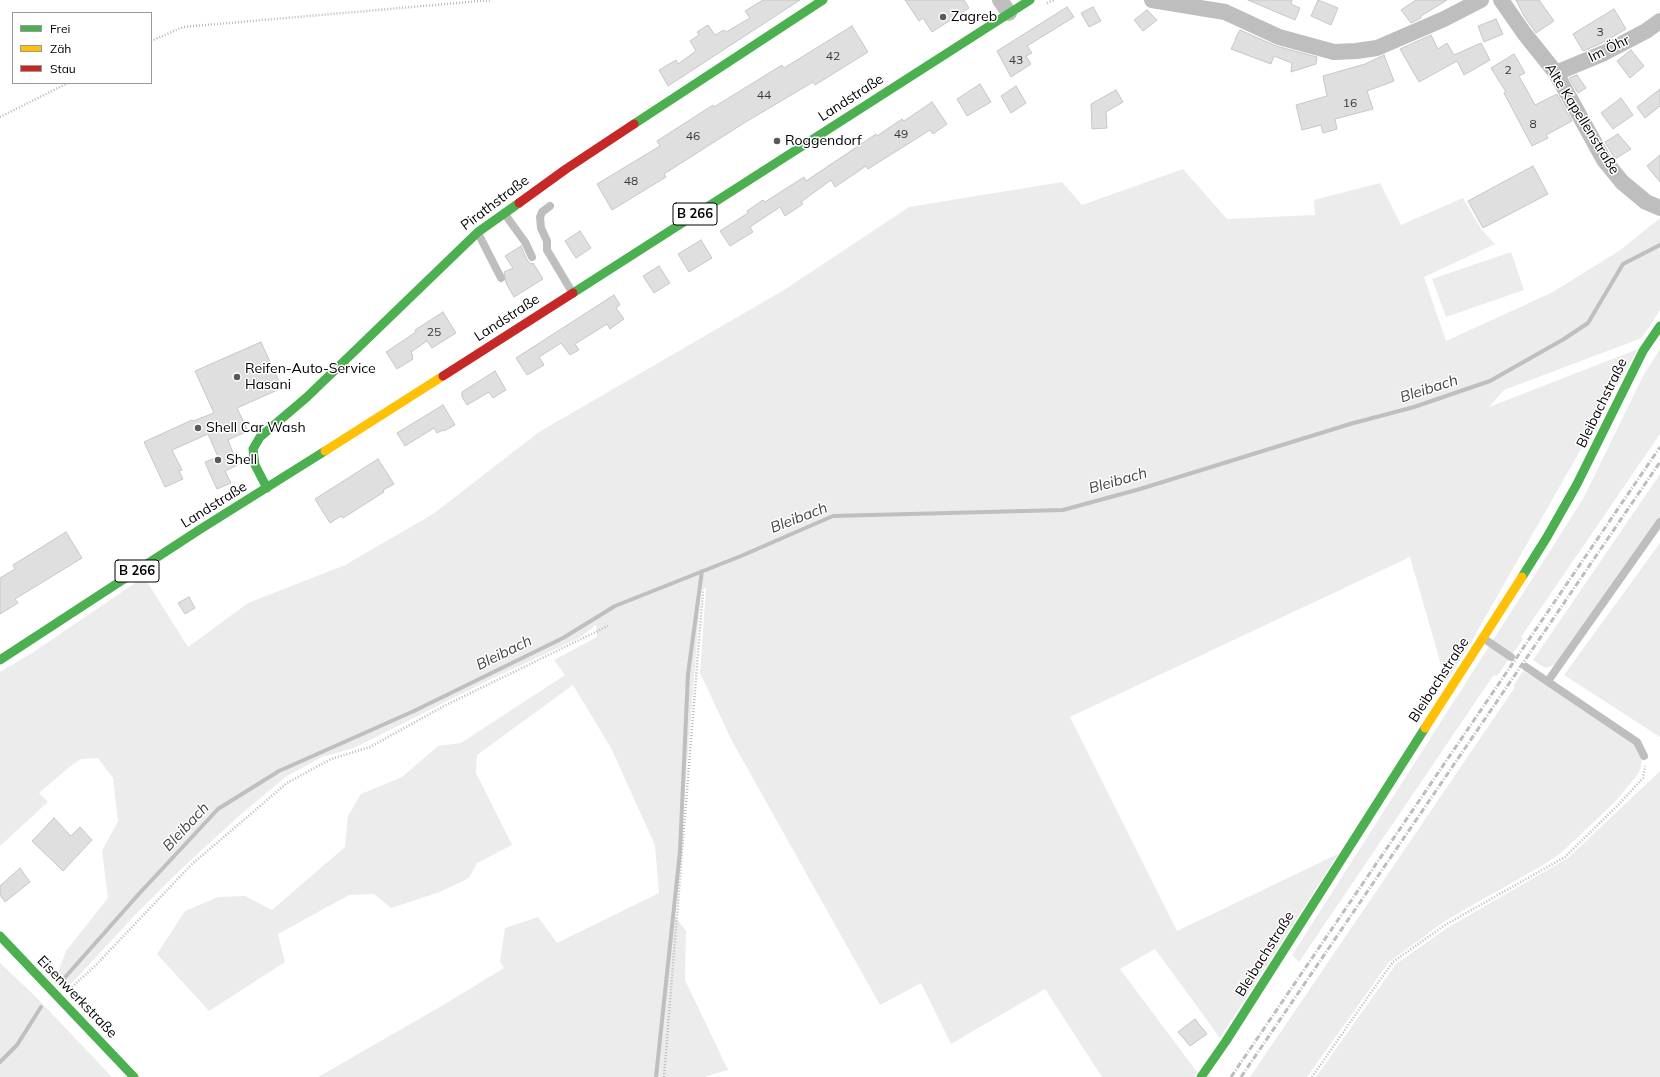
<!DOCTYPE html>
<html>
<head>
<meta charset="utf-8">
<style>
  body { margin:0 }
  #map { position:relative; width:1660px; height:1077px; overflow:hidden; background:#fff; font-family:Mulish,sans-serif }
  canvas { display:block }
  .legend { position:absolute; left:12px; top:12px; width:140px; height:72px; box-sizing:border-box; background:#fff; border:1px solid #999; margin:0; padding:5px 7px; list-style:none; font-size:12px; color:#000 }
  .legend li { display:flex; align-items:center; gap:8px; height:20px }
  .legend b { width:20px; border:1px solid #999 }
</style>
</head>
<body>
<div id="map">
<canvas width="1660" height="1077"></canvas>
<ul class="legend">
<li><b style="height:5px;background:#4caf50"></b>Frei</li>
<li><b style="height:5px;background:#ffc107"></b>Zäh</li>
<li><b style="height:5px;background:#c62828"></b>Stau</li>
</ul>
</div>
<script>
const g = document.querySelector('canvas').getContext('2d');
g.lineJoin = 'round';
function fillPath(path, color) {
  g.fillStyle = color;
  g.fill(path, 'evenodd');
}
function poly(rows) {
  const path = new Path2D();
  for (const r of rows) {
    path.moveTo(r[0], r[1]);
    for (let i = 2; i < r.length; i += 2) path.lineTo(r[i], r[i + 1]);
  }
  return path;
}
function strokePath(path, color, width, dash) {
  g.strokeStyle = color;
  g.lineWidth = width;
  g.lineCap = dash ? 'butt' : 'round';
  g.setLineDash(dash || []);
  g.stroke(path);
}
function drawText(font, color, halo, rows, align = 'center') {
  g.font = font + ' Mulish,sans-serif';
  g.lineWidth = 3;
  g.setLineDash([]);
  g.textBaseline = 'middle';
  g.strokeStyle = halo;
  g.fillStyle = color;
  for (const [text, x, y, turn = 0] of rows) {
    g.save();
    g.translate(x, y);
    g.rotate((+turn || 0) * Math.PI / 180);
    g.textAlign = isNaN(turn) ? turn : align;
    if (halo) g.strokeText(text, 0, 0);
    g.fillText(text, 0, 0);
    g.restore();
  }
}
fillPath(poly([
  [1183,169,1227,219,1315,215,1314,200,1380,183,1401,225,1463,198,1481,229,1495,244,1424,277,1446,341,1551,293,1619,251,1660,218,1660,310,1642,338,1504,390,1489,407,1638,349,1466,651,1446,682,1410,557,1070,717,1177,931,1338,854,1220,1038,1155,949,1120,969,1197,1072,1194,1077,1102,1077,1045,989,951,1044,921,983,880,1005,732,741,700,673,706,588,701,591,675,916,686,931,685,980,728,1070,704,1077,318,1077,445,1004,504,968,500,961,505,928,538,917,557,943,659,893,655,845,611,748,573,685,477,755,476,773,512,845,477,863,469,878,440,892,391,908,374,894,349,895,278,934,285,962,209,1011,157,954,185,911,218,897,245,896,272,910,345,847,348,816,361,794,402,777,438,746,461,743,565,675,554,660,597,637,596,625,579,638,489,680,354,748,322,757,287,776,241,814,177,873,135,915,71,984,62,988,54,983,66,951,108,898,102,851,118,821,113,778,98,758,81,759,72,765,39,793,48,802,0,846,0,672,32,653,144,577,188,647,248,603,345,565,433,514,539,432,784,290,909,207,1062,182,1082,205],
  [1511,252,1524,290,1446,317,1432,279],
  [1660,349,1660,434,1521,637,1523,639,1498,675,1493,676,1299,962,1292,955,1583,499,1643,376],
  [1660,474,1660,517,1558,664,1545,668,1533,660],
  [1660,543,1660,737,1564,675],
  [1523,671,1559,692,1634,743,1642,756,1641,768,1638,774,1615,802,1561,853,1543,865,1448,919,1389,962,1307,1077,1250,1077,1515,687,1513,686],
  [1660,771,1660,1077,1316,1077,1396,964,1447,928,1568,858],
  [0,963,36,997,112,1077,0,1077]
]), '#ececec');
strokePath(poly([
  [60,983,137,896,218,809,279,771,414,711,563,638,615,606,741,556,833,516,1063,510,1140,489,1350,424,1414,407,1490,381,1564,339,1588,323,1623,264,1660,245],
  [0,1062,17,1045,41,1007],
  [656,1077,680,851,688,674,702,571]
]), '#bfbfbf', 4);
const building = poly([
  [763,0,800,0,668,86,659,70,676,60,678,64,696,51,690,41,699,35,697,32,708,25,715,35,724,30,726,32,750,18,745,11,763,0],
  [905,0,964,0,969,8,932,32,923,18,919,21,905,0],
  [1248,0,1292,0,1291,4,1300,8,1295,20,1248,0],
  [1318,0,1338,8,1331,25,1311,16,1318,0],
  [1416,0,1447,0,1421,16,1421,18,1411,23,1401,10,1416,0],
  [1516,0,1539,0,1554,21,1536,33,1524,16,1516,0],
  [1067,7,1074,17,1027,46,1032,53,1026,56,1031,64,1011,77,997,51,1067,7],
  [1093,7,1101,21,1089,27,1081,13,1093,7],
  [1614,9,1626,29,1600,44,1583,51,1573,34,1614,9],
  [1147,10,1157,20,1143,31,1134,20,1147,10],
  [1496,19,1503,34,1484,42,1478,26,1496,19],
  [852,26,868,52,815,85,813,82,744,123,664,174,666,177,612,210,597,184,660,146,657,141,713,105,714,107,782,65,784,68,852,26],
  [1240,30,1276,46,1317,57,1316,64,1291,72,1292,63,1274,56,1271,64,1231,49,1236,39,1235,39,1240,30],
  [1431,35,1438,49,1447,43,1454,55,1481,43,1490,60,1464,75,1457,61,1419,82,1400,49,1431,35],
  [1631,50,1644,66,1630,78,1617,61,1631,50],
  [1514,54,1525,73,1519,76,1535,105,1557,94,1572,121,1546,135,1548,138,1532,146,1504,93,1506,92,1491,68,1514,54],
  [1384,55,1394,81,1367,91,1373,109,1335,119,1337,129,1323,133,1321,125,1302,130,1296,105,1327,96,1323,76,1365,64,1384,55],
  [1577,75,1586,88,1578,93,1569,78,1577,75],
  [980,84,991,102,967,116,957,99,980,84],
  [1016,86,1026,103,1011,113,1001,96,1016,86],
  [1660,89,1660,106,1645,118,1637,107,1660,89],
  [1116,90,1123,102,1106,112,1107,128,1092,129,1091,104,1116,90],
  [1621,98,1633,115,1613,129,1601,113,1621,98],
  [932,102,947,124,933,134,930,130,868,169,866,166,835,187,831,180,801,202,803,204,785,216,780,207,750,227,753,232,730,246,720,231,748,213,747,211,763,200,765,202,804,177,806,181,876,134,877,136,902,119,904,121,932,102],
  [1618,134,1631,149,1615,159,1605,142,1618,134],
  [1660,155,1660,182,1647,166,1660,155],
  [1533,166,1548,194,1483,228,1468,201,1533,166],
  [580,231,591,248,576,258,565,241,580,231],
  [701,240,712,258,689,272,678,254,701,240],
  [521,246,527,260,531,264,533,263,543,279,514,297,506,283,504,272,513,268,505,256,521,246],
  [659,266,670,283,654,293,643,276,659,266],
  [614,295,620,305,616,308,624,319,610,329,607,324,575,344,579,350,570,355,561,343,539,357,544,365,527,375,516,358,614,295],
  [443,312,456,333,432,348,427,341,411,352,413,356,412,357,413,359,397,369,386,352,416,332,415,330,443,312],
  [261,342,282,388,237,408,248,431,228,440,238,465,225,471,231,483,217,489,210,474,205,462,218,457,208,434,172,450,182,470,179,471,183,479,165,487,144,442,192,420,193,421,214,413,195,371,261,342],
  [495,371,506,390,493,398,489,392,467,405,462,397,462,392,495,371],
  [443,405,455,425,444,431,443,430,437,433,434,428,405,446,397,433,443,405],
  [378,459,394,484,383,490,384,492,343,518,341,516,330,523,315,499,378,459],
  [66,532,82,558,15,599,18,603,0,614,0,578,15,569,13,565,66,532],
  [189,597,195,608,185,614,178,603,189,597],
  [54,818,71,836,80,827,92,840,63,871,32,841,54,818],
  [20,868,30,882,5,902,0,895,0,886,20,868],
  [1195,1019,1207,1034,1190,1046,1178,1032,1195,1019]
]);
fillPath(building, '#dfdfdf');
strokePath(building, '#c7c7c7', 1);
strokePath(poly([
  [1047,3,1054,0],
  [151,41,183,27,492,0],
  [0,117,68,83],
  [72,987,96,965,191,865,287,783,331,759,370,747,444,706,608,626],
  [664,1077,703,591],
  [1312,1077,1372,991,1393,962,1445,925,1565,857,1618,805,1643,778,1645,766]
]), '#b9b9b9', 2.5, [1, 2]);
strokePath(poly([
  [550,206,542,212,540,217,541,228,547,241,547,250,572,292],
  [504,213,525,242,532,257],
  [478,233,501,278],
  [1483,638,1511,657],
  [1526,667,1637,742,1644,756],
  [1548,681,1660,522]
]), '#bebebe', 8);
strokePath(poly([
  [1000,0,1009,13],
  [1152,0,1225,12,1279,37,1334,52,1356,51,1377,48,1444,19,1481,0],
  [1501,0,1524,33,1556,73,1604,160,1622,182,1646,202,1660,208],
  [1556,73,1604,53,1646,31,1660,21]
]), '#bebebe', 16);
strokePath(poly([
  [634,124,823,0],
  [573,293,1030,0],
  [267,488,255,465,253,449,260,437,307,397,478,232,519,203],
  [1522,577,1547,537,1577,484,1643,351,1660,326],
  [0,660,199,530,325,451],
  [0,936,134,1077],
  [1201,1077,1226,1041,1425,728]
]), '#4caf50', 9);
strokePath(poly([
  [325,451,443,376],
  [1425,728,1522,577]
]), '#ffc107', 9);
strokePath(poly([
  [519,203,566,169,634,124],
  [443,376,573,293]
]), '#c62828', 9);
strokePath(poly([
  [1231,1077,1660,447],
  [1241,1077,1660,462]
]), '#bebebe', 3, [6, 2, 1, 2]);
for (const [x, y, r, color] of [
  [943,17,4,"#595959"],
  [777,141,4,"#595959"],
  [237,377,4,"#595959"],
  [198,428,4,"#595959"],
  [218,460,4,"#595959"]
]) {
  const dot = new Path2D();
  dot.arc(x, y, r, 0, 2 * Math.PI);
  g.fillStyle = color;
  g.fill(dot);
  strokePath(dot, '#fff', 1.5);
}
drawText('12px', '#383838', null, [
  ["3",1600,32],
  ["42",833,56],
  ["43",1016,60],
  ["2",1508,70],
  ["44",764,95],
  ["16",1350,103],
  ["8",1533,124],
  ["49",901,134],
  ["46",693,136],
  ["48",631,181],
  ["25",434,332]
]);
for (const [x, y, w] of [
  [695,214,44],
  [137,571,44]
]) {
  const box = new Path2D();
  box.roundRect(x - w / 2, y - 11, w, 22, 3);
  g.fillStyle = '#fff';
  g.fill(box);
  strokePath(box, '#000', 1);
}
drawText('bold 13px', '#000', null, [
  ["B 266",695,214],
  ["B 266",137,571]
]);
drawText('14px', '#000', '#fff', [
  ["Zagreb",951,17],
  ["Roggendorf",785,141],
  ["Reifen-Auto-Service",245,369],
  ["Hasani",245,385],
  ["Shell Car Wash",206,428],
  ["Shell",226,460]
], 'left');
drawText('14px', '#000', '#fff', [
  ["Im Öhr",1609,49,-26],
  ["Landstraße",851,98,-33],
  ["Alte Kapellenstraße",1582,119,58],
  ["Pirathstraße",495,203,-37],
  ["Landstraße",507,318,-33],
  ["Bleibachstraße",1602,403,-64],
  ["Landstraße",214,505,-32],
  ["Bleibachstraße",1439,680,-57],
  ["Bleibachstraße",1265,954,-58],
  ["Eisenwerkstraße",77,997,46]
]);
drawText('italic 15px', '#444', '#fff', [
  ["Bleibach",1429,389,-18],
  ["Bleibach",1118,481,-16],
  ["Bleibach",799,518,-21],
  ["Bleibach",504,653,-26],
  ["Bleibach",186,827,-47]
]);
</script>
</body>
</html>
